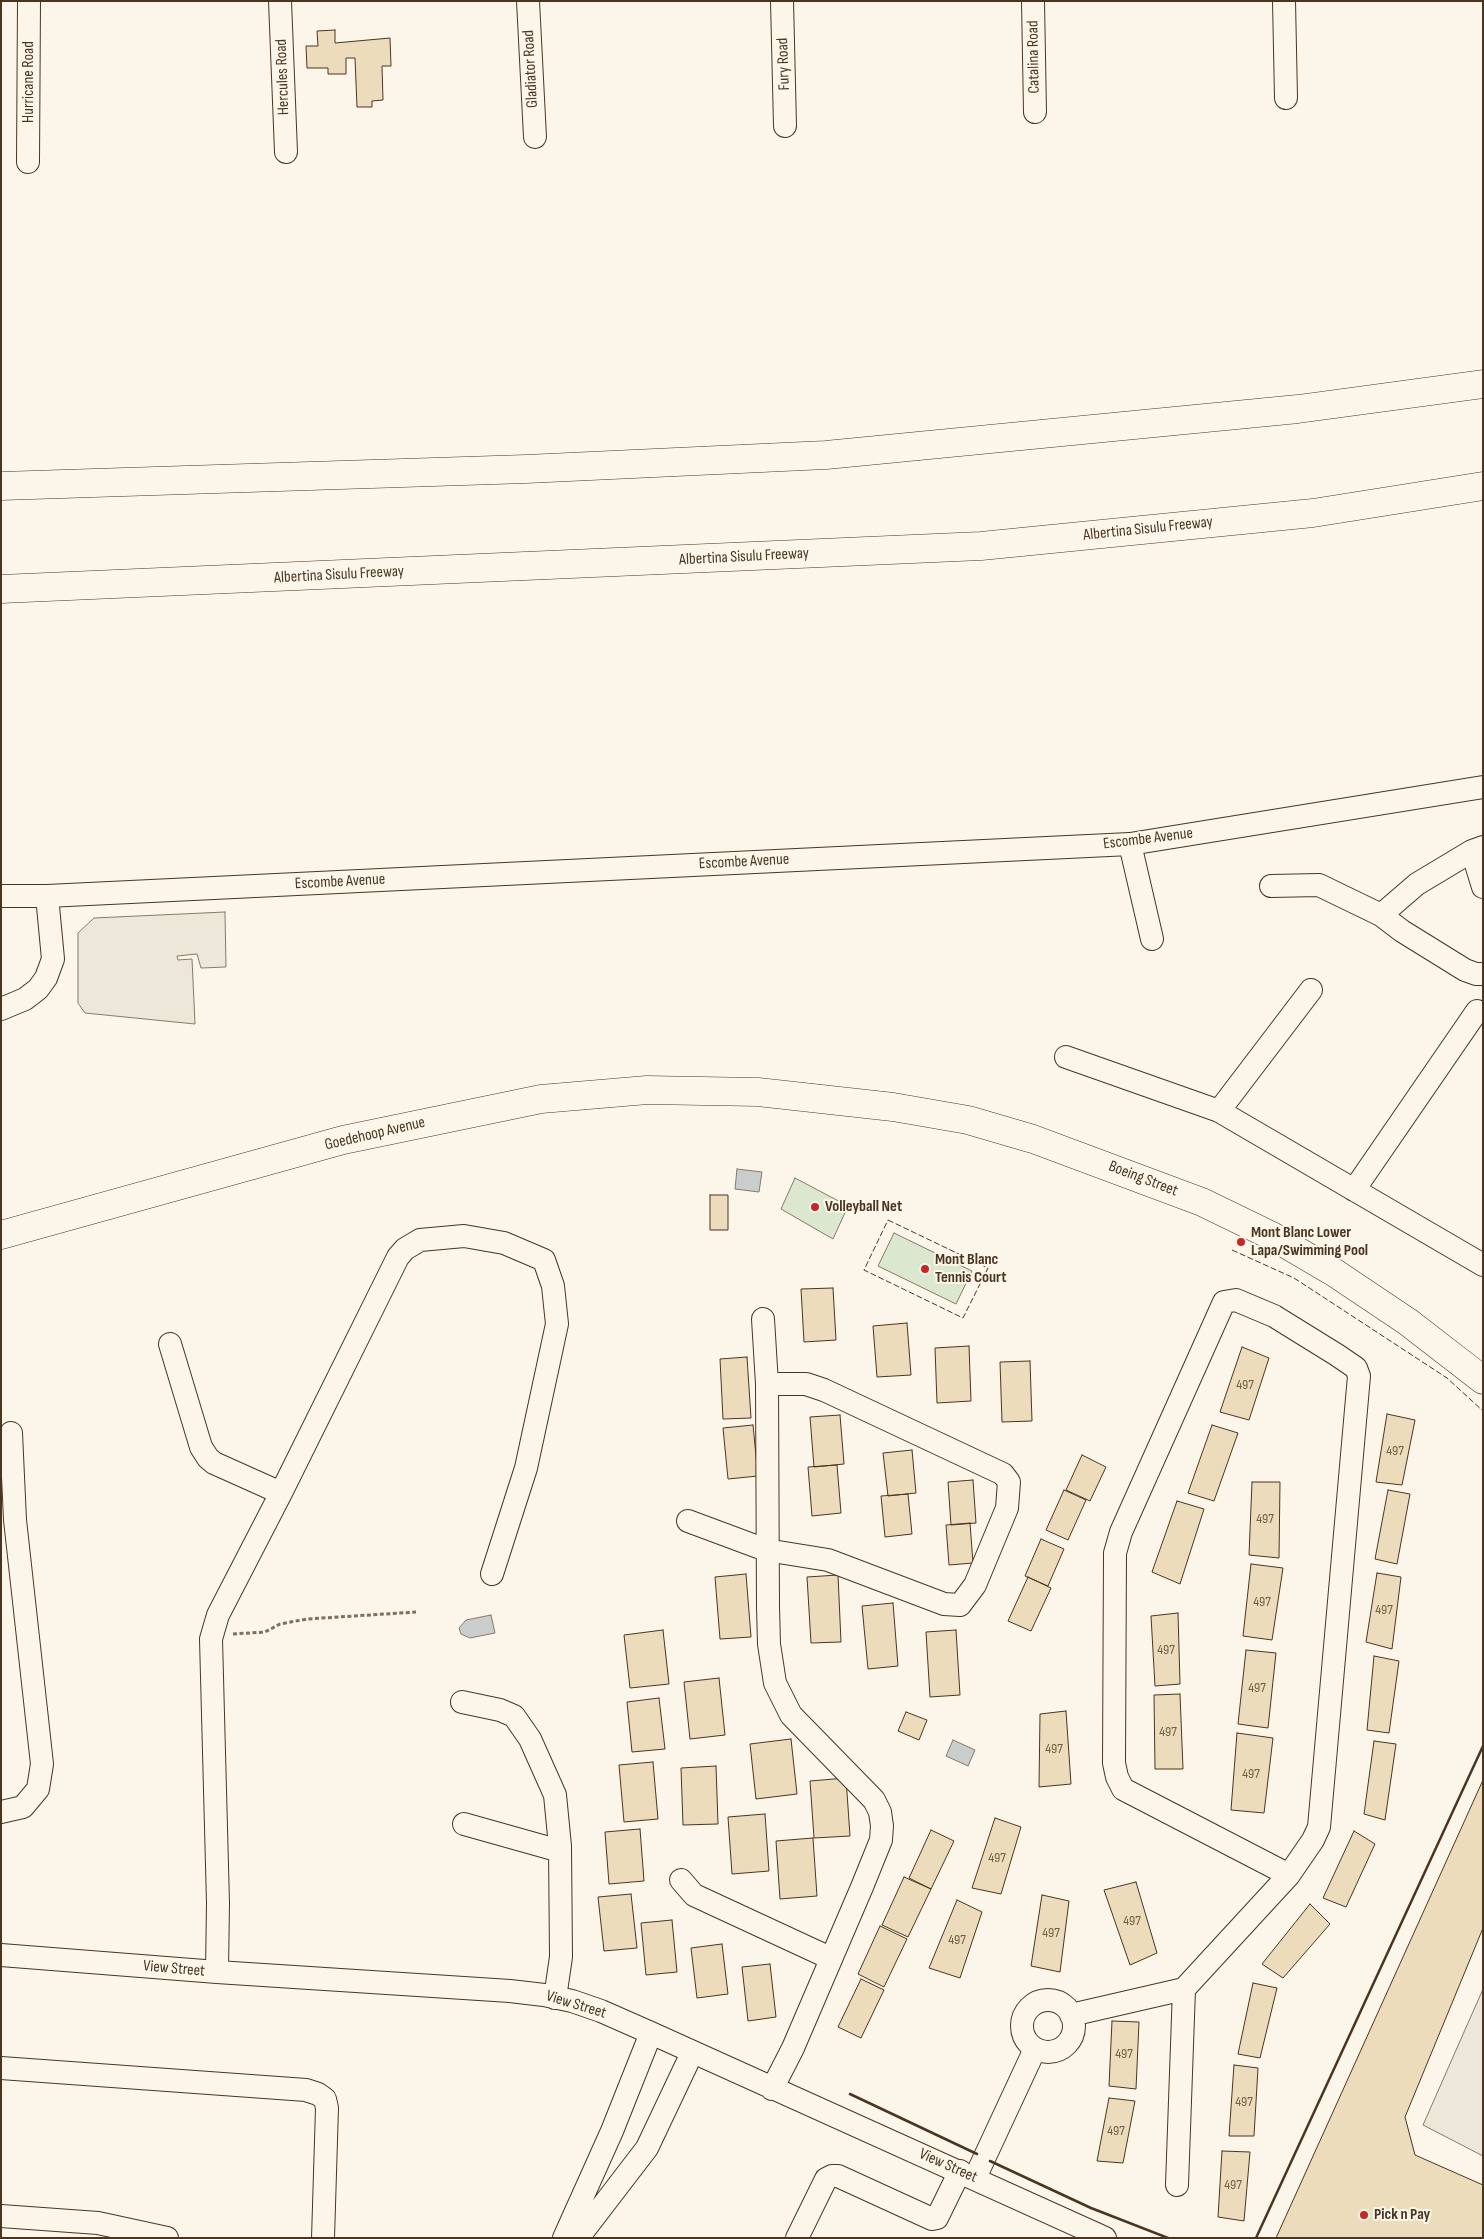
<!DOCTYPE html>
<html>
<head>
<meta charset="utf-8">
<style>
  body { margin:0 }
  #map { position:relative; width:1484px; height:2239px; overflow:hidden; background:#fbf6e9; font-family:"Sofia Sans Condensed",sans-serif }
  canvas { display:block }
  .frame { position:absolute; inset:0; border:2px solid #4a3520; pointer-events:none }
</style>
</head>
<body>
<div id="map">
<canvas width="1484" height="2239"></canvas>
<div class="frame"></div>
</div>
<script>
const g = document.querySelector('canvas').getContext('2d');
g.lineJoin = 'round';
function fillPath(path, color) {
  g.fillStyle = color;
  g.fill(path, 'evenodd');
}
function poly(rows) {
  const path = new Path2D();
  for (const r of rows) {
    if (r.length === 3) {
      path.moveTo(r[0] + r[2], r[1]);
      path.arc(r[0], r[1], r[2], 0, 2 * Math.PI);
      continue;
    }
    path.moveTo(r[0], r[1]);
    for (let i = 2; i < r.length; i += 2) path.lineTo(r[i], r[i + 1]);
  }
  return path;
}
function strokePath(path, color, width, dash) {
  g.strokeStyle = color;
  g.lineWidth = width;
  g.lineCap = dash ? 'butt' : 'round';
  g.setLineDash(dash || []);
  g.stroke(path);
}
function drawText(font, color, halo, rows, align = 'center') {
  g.font = font + ' "Sofia Sans Condensed",sans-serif';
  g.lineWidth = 4;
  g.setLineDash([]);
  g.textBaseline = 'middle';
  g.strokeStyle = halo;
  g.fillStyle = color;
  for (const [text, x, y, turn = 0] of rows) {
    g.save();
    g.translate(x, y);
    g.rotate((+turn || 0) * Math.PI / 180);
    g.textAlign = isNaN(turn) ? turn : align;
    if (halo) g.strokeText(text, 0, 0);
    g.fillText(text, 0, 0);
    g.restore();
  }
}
const green = poly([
  [795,1178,848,1206,833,1239,781,1209,795,1178],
  [894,1233,972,1271,956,1304,878,1266,894,1233]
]);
fillPath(green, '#dce7d0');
strokePath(green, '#887966', 1);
const parking = poly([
  [225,912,226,967,201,968,197,954,177,956,178,960,192,959,195,1024,85,1013,78,1003,78,933,94,918,225,912],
  [1483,1989,1483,2156,1423,2125,1483,1989]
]);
fillPath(parking, '#ede7d9');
strokePath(parking, '#887966', 1);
const water = poly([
  [737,1169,762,1172,759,1192,735,1189,737,1169],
  [491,1615,495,1633,470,1638,461,1634,459,1628,466,1620,491,1615],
  [953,1740,975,1750,968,1766,946,1756,953,1740]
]);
fillPath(water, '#c9cecd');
strokePath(water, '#887966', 1);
const building = poly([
  [335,30,335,43,390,38,391,66,382,66,383,100,372,101,372,107,357,107,355,58,346,58,346,74,328,74,328,68,307,68,306,46,318,46,317,31,335,30],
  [710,1195,728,1195,728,1230,710,1230,710,1195],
  [833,1288,836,1340,804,1342,801,1289,833,1288],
  [907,1323,911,1375,877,1377,873,1326,907,1323],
  [969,1346,971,1401,937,1403,935,1348,969,1346],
  [1242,1347,1269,1358,1249,1420,1220,1412,1242,1347],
  [747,1357,751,1418,723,1419,720,1359,747,1357],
  [1030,1361,1032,1421,1002,1422,1000,1362,1030,1361],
  [1387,1414,1415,1420,1402,1485,1376,1482,1387,1414],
  [840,1415,844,1464,814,1467,810,1417,840,1415],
  [753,1425,758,1476,728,1479,723,1428,753,1425],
  [1212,1425,1238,1433,1214,1501,1188,1493,1212,1425],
  [912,1450,916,1493,888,1496,883,1453,912,1450],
  [1082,1455,1106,1467,1090,1501,1066,1490,1082,1455],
  [837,1465,841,1513,812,1516,808,1467,837,1465],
  [973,1480,976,1523,951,1525,948,1482,973,1480],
  [1252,1482,1280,1482,1279,1558,1249,1555,1252,1482],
  [1064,1490,1086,1500,1068,1540,1046,1530,1064,1490],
  [1388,1490,1410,1494,1397,1564,1375,1559,1388,1490],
  [908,1494,912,1534,885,1537,881,1496,908,1494],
  [1177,1501,1204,1509,1180,1584,1152,1572,1177,1501],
  [970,1523,973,1563,949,1565,946,1525,970,1523],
  [1041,1539,1064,1549,1048,1586,1025,1576,1041,1539],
  [1251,1564,1283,1568,1272,1640,1243,1636,1251,1564],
  [1377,1573,1401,1577,1392,1649,1366,1642,1377,1573],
  [746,1574,751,1637,720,1639,715,1577,746,1574],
  [838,1575,841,1642,811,1643,807,1577,838,1575],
  [1028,1577,1051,1588,1031,1631,1008,1621,1028,1577],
  [893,1603,898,1666,868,1669,862,1606,893,1603],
  [1178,1613,1180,1684,1155,1686,1151,1616,1178,1613],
  [663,1630,669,1684,630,1688,624,1635,663,1630],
  [956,1630,960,1695,930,1697,926,1632,956,1630],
  [1246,1650,1276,1653,1268,1728,1238,1724,1246,1650],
  [1374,1656,1399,1661,1389,1733,1367,1730,1374,1656],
  [719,1678,725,1735,690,1739,684,1682,719,1678],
  [1180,1694,1183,1769,1155,1769,1154,1695,1180,1694],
  [659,1698,665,1749,632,1752,627,1702,659,1698],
  [1066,1711,1071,1784,1039,1787,1040,1714,1066,1711],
  [906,1712,927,1720,919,1740,898,1731,906,1712],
  [1237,1733,1273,1738,1264,1813,1231,1810,1237,1733],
  [791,1739,797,1794,756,1799,750,1744,791,1739],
  [1374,1741,1396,1744,1385,1820,1364,1814,1374,1741],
  [653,1762,658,1819,624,1822,619,1765,653,1762],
  [716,1766,718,1824,683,1825,681,1768,716,1766],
  [846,1778,850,1836,814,1838,810,1781,846,1778],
  [1483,1780,1483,1928,1405,2117,1415,2155,1483,2185,1483,2238,1276,2238,1483,1780],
  [765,1814,769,1871,732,1874,728,1817,765,1814],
  [995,1818,1021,1827,1001,1894,972,1888,995,1818],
  [640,1829,644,1881,609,1884,605,1832,640,1829],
  [931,1830,954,1841,931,1889,909,1878,931,1830],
  [1354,1831,1375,1844,1346,1907,1323,1898,1354,1831],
  [813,1838,817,1896,780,1899,776,1841,813,1838],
  [904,1877,931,1889,908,1937,882,1925,904,1877],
  [1136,1882,1157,1953,1130,1965,1104,1890,1136,1882],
  [631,1894,637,1948,604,1951,598,1897,631,1894],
  [1042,1895,1069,1901,1060,1972,1031,1966,1042,1895],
  [957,1900,982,1912,960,1978,929,1968,957,1900],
  [1310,1904,1330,1924,1283,1978,1262,1964,1310,1904],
  [672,1920,677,1972,646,1975,641,1923,672,1920],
  [880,1926,907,1939,884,1987,858,1974,880,1926],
  [722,1944,728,1994,697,1998,691,1948,722,1944],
  [770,1964,776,2017,748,2021,742,1967,770,1964],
  [861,1979,884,1990,861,2038,838,2027,861,1979],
  [1253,1983,1277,1988,1260,2058,1238,2054,1253,1983],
  [1112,2021,1139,2022,1136,2089,1109,2086,1112,2021],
  [1234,2065,1258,2068,1254,2136,1229,2136,1234,2065],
  [1109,2098,1135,2101,1123,2163,1097,2161,1109,2098],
  [1222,2151,1250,2152,1244,2221,1218,2217,1222,2151]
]);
fillPath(building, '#ecdcbc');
strokePath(building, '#4a3520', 1);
const minor = poly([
  [280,1,286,152],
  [528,1,535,137],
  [782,1,785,126],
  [1033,1,1035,112],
  [1284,1,1286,98],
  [28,162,29,1],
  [1130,844,1152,939],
  [1483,847,1472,851,1417,884,1381,915,1402,931,1465,970,1476,974,1483,974],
  [1472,851,1483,887],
  [1271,886,1319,885,1381,915],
  [1,896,47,896,1130,844,1483,787],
  [1,1009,25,999,38,989,46,978,53,959,47,896],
  [1066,1057,1219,1111,1483,1265],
  [1219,1111,1311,990],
  [1354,1190,1477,1011],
  [763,1319,767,1384,768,1607,769,1644,775,1683,791,1715,874,1800,880,1812,882,1826,881,1840,862,1887,793,2048,772,2089],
  [170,1344,201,1447,208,1458,214,1463,281,1493],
  [688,1521,766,1550,828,1560,944,1604,960,1605,975,1585,1007,1508,1009,1482,1003,1474,824,1390,806,1384,767,1384],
  [462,1702,500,1710,514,1716,530,1739,555,1795,560,1846,561,1957,555,1998],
  [1,1812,23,1807,38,1789,42,1764,15,1520,11,1433],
  [464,1824,560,1851],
  [681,1880,694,1895,830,1958],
  [1,1955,217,1972,510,1991,544,1995,572,2001,601,2011,651,2033,1105,2238],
  [217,1972,218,1903,211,1639,218,1615,281,1493,398,1257,405,1249,420,1240,464,1236,504,1243,544,1260,553,1286,557,1324,526,1468,492,1574],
  [1048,2026,26],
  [1071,2015,1184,1989,1289,1875,1313,1840,1319,1827,1359,1376,1356,1368,1337,1355,1274,1316,1236,1300,1224,1302,1121,1532,1115,1553,1114,1763,1117,1777,1123,1789,1289,1875],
  [1,2068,306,2090,318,2094,325,2099,327,2108,323,2238],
  [975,2178,1035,2049],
  [1177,2185,1184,1989],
  [1,2216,98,2223,167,2238],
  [564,2238,612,2131,651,2033],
  [578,2238,647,2148,692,2053],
  [797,2238,826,2179,832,2176,838,2176,932,2219,937,2218,960,2171]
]);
const major = poly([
  [1,1235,343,1140,541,1099,647,1090,758,1092,893,1107,968,1120,1033,1139,1202,1202,1272,1236,1335,1273,1408,1322,1483,1380]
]);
const highway = poly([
  [1,486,526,469,826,455,1298,409,1483,384],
  [1,589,981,546,1313,513,1483,486]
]);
strokePath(minor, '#4a3520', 24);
strokePath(major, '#4a3520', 29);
strokePath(highway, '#4a3520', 29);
strokePath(poly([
  [233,1634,265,1632,280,1624,307,1619,416,1612]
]), '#7f6f5c', 3, [4, 2.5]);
strokePath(minor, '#fbf6e9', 22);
strokePath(major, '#fbf6e9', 28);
strokePath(highway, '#fbf6e9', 28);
strokePath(poly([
  [888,1220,988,1268,963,1318,864,1270,888,1220],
  [1232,1250,1294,1278,1447,1378,1483,1411],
  [1256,2238,1483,1746]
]), '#4a3520', 1, [6, 2.5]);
strokePath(poly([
  [850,2094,977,2154],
  [990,2161,1091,2208,1168,2238],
  [1256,2238,1483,1746]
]), '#4a3520', 2.5);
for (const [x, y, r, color] of [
  [815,1207,5,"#c62828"],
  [1241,1242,5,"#c62828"],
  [925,1269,5,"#c62828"],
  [1364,2215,5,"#c62828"]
]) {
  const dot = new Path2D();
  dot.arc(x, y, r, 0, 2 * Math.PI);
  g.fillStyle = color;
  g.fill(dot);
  strokePath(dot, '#fbf6e9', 2);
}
drawText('14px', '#725f47', null, [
  ["497",1245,1385],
  ["497",1395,1451],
  ["497",1265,1519],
  ["497",1262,1602],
  ["497",1384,1610],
  ["497",1166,1650],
  ["497",1257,1688],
  ["497",1168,1732],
  ["497",1054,1749],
  ["497",1251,1774],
  ["497",997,1858],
  ["497",1132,1921],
  ["497",1051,1933],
  ["497",957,1940],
  ["497",1124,2054],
  ["497",1244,2102],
  ["497",1116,2131],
  ["497",1233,2185]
]);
drawText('16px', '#4a3520', '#fbf6e9', [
  ["Catalina Road",1034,57,-91],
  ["Fury Road",784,64,-92],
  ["Gladiator Road",531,69,-93],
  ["Hercules Road",283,77,-92],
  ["Hurricane Road",29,82,-90],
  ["Albertina Sisulu Freeway",1148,529,-6],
  ["Albertina Sisulu Freeway",744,557,-3],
  ["Albertina Sisulu Freeway",339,575,-3],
  ["Escombe Avenue",1148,839,-7],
  ["Escombe Avenue",744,862,-3],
  ["Escombe Avenue",340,882,-3],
  ["Goedehoop Avenue",375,1134,-13],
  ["Boeing Street",1143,1179,21],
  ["View Street",174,1969,5],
  ["View Street",576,2005,17],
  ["View Street",948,2166,24]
]);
drawText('bold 16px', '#4a3520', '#fbf6e9', [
  ["Volleyball Net",825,1207],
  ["Mont Blanc Lower",1251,1233],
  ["Lapa/Swimming Pool",1251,1251],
  ["Mont Blanc",935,1260],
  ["Tennis Court",935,1278],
  ["Pick n Pay",1374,2215]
], 'left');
</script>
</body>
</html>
